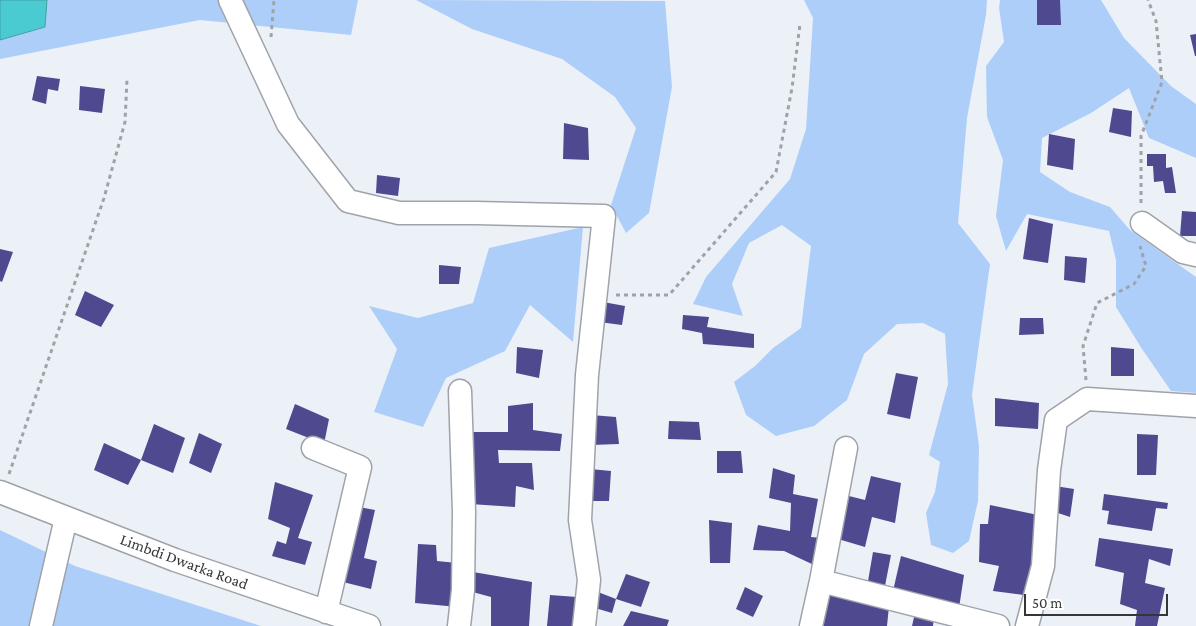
<!DOCTYPE html>
<html>
<head>
<meta charset="utf-8">
<style>
  body { margin:0 }
  #map { position:relative; width:1196px; height:626px; overflow:hidden; background:#ecf1f8; font-family:"Crimson Pro",serif }
  canvas { display:block }
  .scale { position:absolute; left:1024px; top:594px; width:144px; height:22px; box-sizing:border-box; border:2px solid #343638; border-top:0; padding-left:6px; font-size:15px; line-height:18px; white-space:nowrap; color:#343638; -webkit-text-stroke:4px #fefefe; paint-order:stroke }
</style>
</head>
<body>
<div id="map">
<canvas width="1196" height="626"></canvas>
<div class="scale">50 m</div>
</div>
<script>
const g = document.querySelector('canvas').getContext('2d');
g.lineJoin = 'round';
function fillPath(path, color) {
  g.fillStyle = color;
  g.fill(path, 'evenodd');
}
function poly(rows) {
  const path = new Path2D();
  for (const r of rows) {
    path.moveTo(r[0], r[1]);
    for (let i = 2; i < r.length; i += 2) path.lineTo(r[i], r[i + 1]);
  }
  return path;
}
function strokePath(path, color, width, dash) {
  g.strokeStyle = color;
  g.lineWidth = width;
  g.lineCap = dash ? 'butt' : 'round';
  g.setLineDash(dash || []);
  g.stroke(path);
}
function drawText(font, color, halo, rows, align = 'center') {
  g.font = font + ' "Crimson Pro",serif';
  g.lineWidth = 5;
  g.setLineDash([]);
  g.textBaseline = 'middle';
  g.strokeStyle = halo;
  g.fillStyle = color;
  for (const [text, x, y, turn = 0] of rows) {
    g.save();
    g.translate(x, y);
    g.rotate((+turn || 0) * Math.PI / 180);
    g.textAlign = isNaN(turn) ? turn : align;
    if (halo) g.strokeText(text, 0, 0);
    g.fillText(text, 0, 0);
    g.restore();
  }
}
fillPath(poly([
  [47,0,358,0,351,35,200,20,0,59,0,40,45,27],
  [416,0,665,1,672,87,649,213,626,233,611,205,636,128,615,97,562,59,472,29],
  [804,0,987,0,986,15,967,118,958,223,990,264,972,395,979,446,978,501,969,541,953,553,931,545,926,513,935,492,940,462,929,455,948,384,945,334,923,323,897,324,864,354,847,400,814,426,776,436,746,415,734,382,755,366,773,348,801,328,811,246,782,225,749,243,732,284,743,316,693,304,706,277,790,179,806,129,813,18],
  [1000,0,1101,0,1124,38,1171,86,1196,104,1196,158,1149,138,1129,88,1091,113,1042,138,1040,172,1070,192,1110,207,1130,230,1196,277,1196,393,1171,391,1142,349,1116,307,1116,260,1109,231,1027,214,1006,251,996,216,1003,160,987,117,986,66,1004,42,999,8],
  [583,227,573,342,530,305,505,351,446,378,423,427,374,412,397,349,369,306,418,318,473,303,489,248],
  [0,530,75,566,261,626,0,626]
]), '#aecefa');
const water = poly([
  [0,0,47,0,45,27,0,40,0,0]
]);
fillPath(water, '#4acbd2');
strokePath(water, '#439ea4', 1);
fillPath(poly([
  [1037,0,1060,0,1061,25,1037,25],
  [1196,34,1196,56,1195,56,1190,35],
  [37,76,60,79,58,91,48,89,46,104,32,100],
  [80,86,105,89,102,113,79,110],
  [1113,108,1132,111,1131,137,1109,132],
  [564,123,588,128,589,160,563,159],
  [1049,134,1075,139,1073,170,1047,165],
  [1147,154,1166,154,1166,168,1172,167,1176,193,1165,193,1163,181,1154,182,1153,166,1147,166],
  [377,175,400,178,398,196,376,193],
  [1182,211,1196,212,1196,236,1180,236],
  [1029,218,1053,224,1048,263,1023,259],
  [0,249,13,252,2,282,0,281],
  [1065,256,1087,258,1085,283,1064,280],
  [439,265,461,267,459,284,439,284],
  [85,291,114,305,101,327,75,315],
  [603,302,625,306,622,325,599,322],
  [683,315,709,317,707,327,754,334,754,348,703,344,702,333,682,329],
  [1020,318,1043,318,1044,334,1019,335],
  [517,347,543,350,539,378,516,373],
  [1111,347,1134,349,1134,376,1111,376],
  [896,373,918,377,910,419,887,414],
  [995,398,1039,403,1038,429,995,426],
  [533,403,533,430,562,434,560,451,498,450,499,463,532,463,534,490,516,486,515,507,470,504,471,432,508,432,508,406],
  [295,404,329,419,324,444,286,429],
  [591,415,616,417,619,444,591,445],
  [669,421,699,422,701,440,668,439],
  [154,424,185,438,173,473,141,460],
  [199,433,222,444,211,473,189,463],
  [1137,434,1158,435,1156,475,1137,475],
  [104,443,141,460,128,485,94,470],
  [717,451,741,451,743,473,717,473],
  [773,468,795,475,793,494,818,499,811,537,822,538,814,565,784,551,753,550,758,525,790,531,791,503,769,498],
  [590,469,611,471,609,501,592,501],
  [871,476,901,483,895,523,872,517,865,547,838,539,845,495,865,500],
  [275,482,313,495,298,538,312,542,305,565,272,556,277,541,286,544,290,528,268,519],
  [1055,486,1074,489,1070,517,1052,511],
  [1104,494,1168,503,1167,509,1156,508,1152,531,1107,524,1109,511,1102,510],
  [990,505,1038,515,1032,560,1024,595,993,591,999,566,979,562,980,524,988,524],
  [359,507,375,510,364,558,377,561,371,589,343,582],
  [709,520,732,523,730,563,710,563],
  [1099,538,1173,549,1170,566,1149,559,1145,583,1165,588,1157,626,1135,626,1137,610,1120,604,1124,573,1095,566],
  [418,544,436,545,437,561,457,563,458,607,415,603],
  [873,552,891,555,884,591,867,587],
  [901,556,964,575,959,608,893,591],
  [473,572,532,582,529,626,491,626,491,597,469,591],
  [626,574,650,582,641,607,616,599],
  [745,587,763,596,753,617,736,609],
  [598,592,616,599,612,613,595,608],
  [550,595,577,597,574,626,547,626],
  [827,595,889,606,887,626,818,626],
  [631,611,669,620,667,626,623,626],
  [915,613,934,618,933,626,912,626]
]), '#4f498f');
const minor = poly([
  [230,0,288,124,348,201,399,213,476,213,604,216,587,375,580,520,589,580,584,626],
  [1142,223,1183,252,1196,255],
  [313,448,360,467,326,612],
  [0,492,175,560,369,626],
  [821,581,846,448],
  [41,626,66,518],
  [459,626,463,590,464,512,460,391],
  [811,626,821,581,998,626],
  [1027,626,1043,566,1049,470,1056,420,1087,399,1196,406]
]);
strokePath(minor, '#9fa3a9', 25);
strokePath(poly([
  [271,37,274,0],
  [1141,203,1141,136,1162,82,1156,21,1148,0],
  [616,295,669,295,776,172,792,88,800,24],
  [1086,380,1083,346,1097,303,1134,284,1146,266,1140,246],
  [9,474,104,198,125,122,127,79]
]), '#9fa3a8', 3, [4, 4]);
strokePath(minor, '#fff', 22);
drawText('16px', '#343638', '#fefefe', [
  ["Limbdi Dwarka Road",184,562,20]
]);
</script>
</body>
</html>
